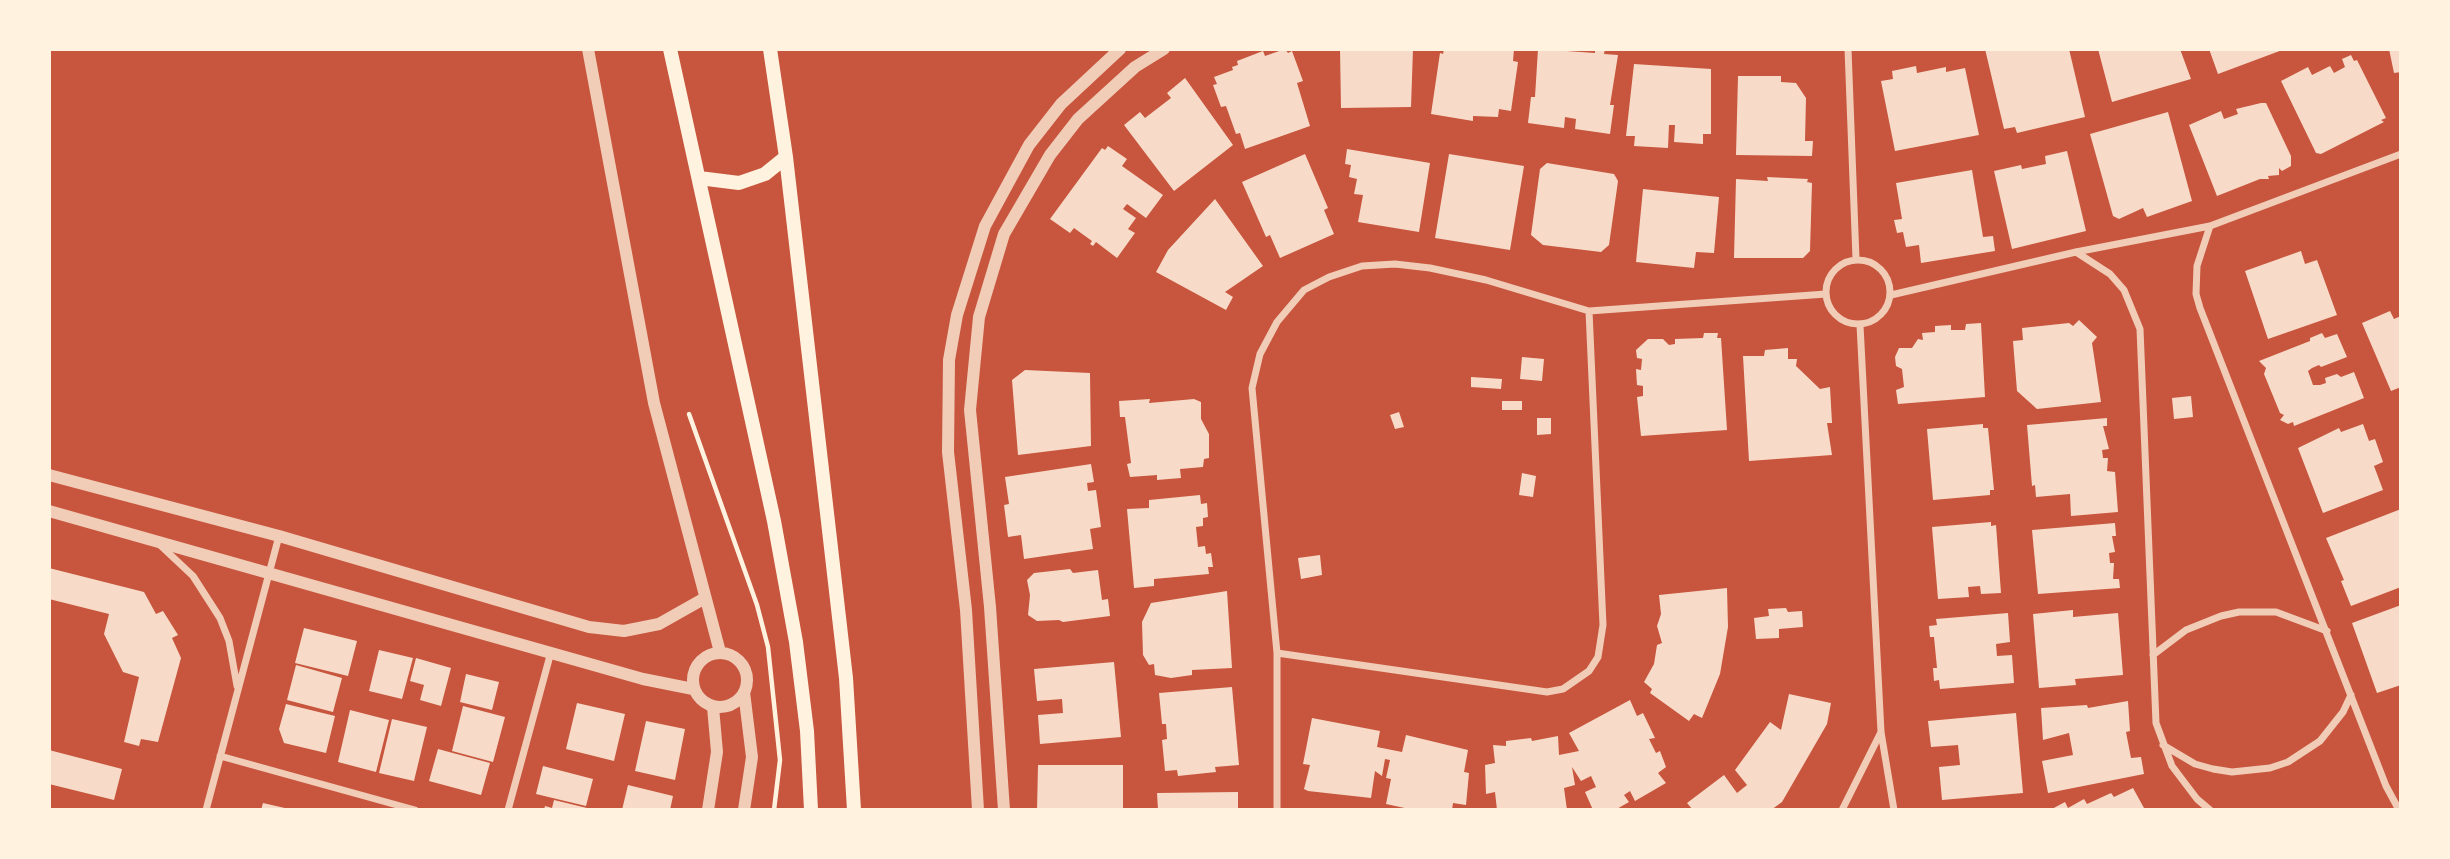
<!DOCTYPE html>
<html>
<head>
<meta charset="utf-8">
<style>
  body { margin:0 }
  #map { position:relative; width:2450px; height:859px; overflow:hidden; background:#c8553d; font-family:"Exo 2",sans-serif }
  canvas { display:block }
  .frame { position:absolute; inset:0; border:51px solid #fff3e0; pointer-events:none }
</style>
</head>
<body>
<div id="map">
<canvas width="2450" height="859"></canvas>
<div class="frame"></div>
</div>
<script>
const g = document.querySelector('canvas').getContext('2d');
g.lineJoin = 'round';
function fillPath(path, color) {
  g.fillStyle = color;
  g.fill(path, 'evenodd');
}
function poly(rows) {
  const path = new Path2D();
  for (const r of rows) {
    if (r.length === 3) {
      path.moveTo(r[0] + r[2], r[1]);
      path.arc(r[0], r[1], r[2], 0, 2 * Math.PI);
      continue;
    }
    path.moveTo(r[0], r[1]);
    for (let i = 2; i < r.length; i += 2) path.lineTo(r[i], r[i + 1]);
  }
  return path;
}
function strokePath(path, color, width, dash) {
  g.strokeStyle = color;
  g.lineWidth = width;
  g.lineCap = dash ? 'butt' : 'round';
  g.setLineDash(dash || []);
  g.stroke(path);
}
fillPath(poly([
  [1285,49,1288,53,1292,51,1303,81,1297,83,1310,126,1245,149,1240,133,1236,134,1226,106,1221,107,1213,85,1217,84,1214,77,1233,70,1232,67,1238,65,1237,61,1263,51,1265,56],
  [1340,49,1413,49,1411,107,1341,108],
  [1444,49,1514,49,1513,61,1518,62,1511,111,1499,109,1498,117,1473,116,1473,121,1431,114,1440,53,1443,54],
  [1538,49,1595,53,1595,49,1605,49,1604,54,1618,55,1610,105,1614,105,1610,134,1575,129,1576,119,1565,117,1564,128,1528,123,1531,97,1535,97],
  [1985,49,2069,49,2085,117,2017,133,2015,127,2004,129],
  [2098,49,2180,49,2191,79,2112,102],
  [2209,49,2285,49,2218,74],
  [2389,49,2401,49,2401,72,2394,73],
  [2351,55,2354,61,2357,60,2386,118,2381,120,2384,122,2321,154,2316,153,2281,81,2308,67,2312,75,2330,66,2334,73,2345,67,2342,59],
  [1634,64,1711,69,1711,134,1703,134,1703,144,1674,142,1675,125,1669,125,1668,148,1634,146,1635,136,1626,136],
  [1916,66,1917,73,1946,67,1946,72,1965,68,1979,135,1895,151,1881,81,1893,79,1892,71],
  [1738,76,1781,76,1781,82,1796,83,1806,98,1805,141,1813,141,1812,156,1736,155],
  [1185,78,1233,145,1174,191,1124,125,1140,112,1145,118,1171,98,1167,93],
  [2261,103,2266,103,2291,156,2291,166,2282,171,2279,168,2279,175,2268,176,2269,179,2260,179,2217,196,2189,125,2221,111,2224,119,2238,114,2236,109],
  [2168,112,2192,201,2147,217,2143,208,2119,219,2113,216,2090,134],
  [1108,146,1127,159,1122,166,1163,195,1146,218,1127,204,1123,209,1136,218,1128,229,1135,233,1117,258,1096,242,1093,246,1090,244,1092,241,1074,228,1070,233,1050,219,1102,148,1105,150],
  [1347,149,1430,163,1419,232,1358,222,1363,195,1354,194,1357,179,1349,177,1351,165,1345,164],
  [2067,151,2086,231,2012,249,1994,171,2021,165,2022,169,2046,164,2045,156],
  [1305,154,1328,208,1324,210,1334,234,1280,258,1270,235,1266,237,1242,182],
  [1449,154,1524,166,1510,250,1435,238],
  [1547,163,1614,174,1618,181,1609,245,1601,252,1543,245,1531,235,1540,169],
  [1972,170,1983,237,1993,236,1995,251,1921,263,1919,245,1906,247,1903,232,1897,233,1894,220,1902,219,1896,183],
  [1767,177,1808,179,1807,182,1812,183,1810,251,1803,258,1734,258,1736,179,1768,181],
  [1643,189,1719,197,1714,253,1696,252,1694,268,1636,262],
  [1215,199,1263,266,1225,292,1233,297,1226,310,1156,272,1168,250],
  [2301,251,2305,264,2317,260,2337,315,2268,339,2245,271],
  [2390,311,2394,319,2401,316,2401,387,2391,391,2362,323],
  [2079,320,2097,337,2092,343,2101,402,2037,409,2017,391,2013,341,2023,340,2022,328,2069,323,2073,326],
  [1981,323,1985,397,1898,404,1896,390,1904,387,1902,369,1896,366,1895,357,1899,348,1912,348,1918,339,1923,340,1922,333,1935,332,1935,326,1951,325,1951,330,1965,330,1966,324],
  [1704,333,1718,333,1717,338,1721,338,1727,430,1641,436,1637,397,1643,396,1643,386,1637,385,1636,369,1641,370,1642,359,1637,358,1636,350,1648,339,1663,339,1669,345,1675,344,1675,339,1703,338],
  [2322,333,2325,338,2337,334,2347,357,2321,367,2319,365,2312,368,2308,371,2313,385,2320,385,2326,383,2325,378,2337,374,2341,377,2354,372,2364,398,2294,426,2293,422,2288,424,2280,420,2284,415,2280,413,2264,374,2266,368,2259,361,2310,341,2310,338],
  [1788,348,1788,359,1797,359,1796,366,1820,389,1830,387,1832,423,1827,423,1832,455,1749,461,1743,356,1764,356,1765,350],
  [1522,357,1544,359,1542,381,1520,379],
  [1025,370,1090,373,1091,446,1018,455,1012,380],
  [1471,377,1502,379,1501,389,1471,387],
  [2191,396,2193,417,2174,419,2172,398],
  [1150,399,1149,403,1194,399,1201,402,1201,419,1209,434,1209,458,1204,459,1203,467,1180,469,1181,478,1157,480,1157,475,1130,477,1127,464,1131,463,1125,417,1120,417,1119,401],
  [1502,401,1522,401,1522,410,1502,410],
  [1399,412,1404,427,1395,429,1390,415],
  [1537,418,1551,418,1551,434,1537,435],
  [2107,418,2107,426,2103,426,2109,449,2102,450,2103,458,2108,458,2107,471,2115,472,2118,512,2071,516,2070,494,2036,497,2035,485,2032,486,2027,425],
  [1983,424,1983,428,1988,428,1994,490,1990,490,1990,495,1933,500,1927,429],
  [2363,424,2369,441,2375,439,2383,462,2374,466,2383,490,2323,513,2298,448,2339,428,2341,432],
  [1091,464,1094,482,1087,483,1088,491,1096,490,1101,527,1090,529,1093,549,1024,559,1021,535,1008,537,1004,505,1009,504,1005,477],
  [1522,473,1536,476,1533,497,1519,495],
  [1200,495,1201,504,1207,503,1208,517,1203,518,1203,526,1196,527,1198,547,1205,546,1206,554,1211,553,1213,567,1208,567,1209,574,1154,579,1154,586,1134,588,1127,509,1149,508,1149,500],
  [2401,509,2401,587,2351,606,2341,581,2344,580,2326,538],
  [1991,522,1991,526,1996,525,2001,593,1981,594,1980,586,1968,587,1969,597,1938,599,1932,527],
  [2115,523,2116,536,2112,536,2115,552,2109,553,2110,563,2114,563,2113,579,2119,579,2120,588,2038,594,2032,530],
  [1320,555,1322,575,1301,579,1298,558],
  [49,568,144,592,156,614,163,611,178,635,172,638,181,658,158,742,141,739,139,746,124,742,139,677,123,672,104,634,109,614,49,599],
  [1070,569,1073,573,1098,570,1102,600,1108,599,1110,616,1063,622,1059,620,1037,621,1028,615,1030,595,1027,580,1034,573],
  [1727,588,1728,627,1720,674,1702,718,1694,714,1689,721,1650,693,1652,689,1644,682,1654,664,1657,645,1662,643,1657,626,1661,614,1659,595],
  [1227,591,1232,668,1192,670,1192,675,1171,678,1155,675,1154,664,1149,665,1143,655,1142,622,1151,603],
  [2401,605,2401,685,2377,693,2352,623],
  [1786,608,1788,612,1802,611,1803,627,1779,629,1779,638,1756,639,1754,618,1769,616,1768,609],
  [2073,610,2073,617,2118,613,2123,675,2075,679,2076,685,2039,688,2033,614],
  [2008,613,2010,642,1996,644,1997,656,2012,655,2014,683,1940,689,1939,680,1934,681,1933,668,1937,668,1934,637,1930,637,1929,626,1937,625,1936,619],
  [304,628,357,641,348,676,295,663],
  [379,650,413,658,402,699,369,691],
  [416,658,451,668,441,706,420,700,424,685,410,681],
  [1114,662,1121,737,1040,744,1038,715,1063,713,1062,699,1037,701,1034,669],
  [296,665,342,678,333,712,287,700],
  [466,674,499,682,492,710,460,702],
  [1232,687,1239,765,1215,767,1216,772,1178,776,1177,770,1165,771,1162,740,1167,739,1166,724,1162,724,1159,693],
  [1789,694,1831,703,1827,724,1782,802,1771,810,1693,810,1687,803,1724,775,1737,793,1747,785,1735,770,1770,722,1781,730],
  [1630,700,1637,716,1643,713,1655,738,1649,739,1656,753,1660,751,1666,767,1658,773,1666,783,1635,801,1630,791,1624,795,1629,802,1615,810,1593,810,1585,792,1596,787,1591,776,1581,781,1572,767,1575,785,1564,788,1567,810,1497,810,1495,792,1486,794,1485,765,1495,763,1493,745,1506,746,1506,741,1531,738,1532,741,1558,736,1559,755,1579,751,1569,733],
  [2128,701,2130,731,2126,732,2131,758,2141,757,2144,774,2048,793,2042,761,2073,755,2069,733,2043,740,2041,708,2087,705,2088,708],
  [577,703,625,714,614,761,566,749],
  [286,704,335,716,326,753,284,743,279,729],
  [463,706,505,717,493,762,452,751],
  [350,710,389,720,376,772,338,762],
  [2016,713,2023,793,1942,800,1939,767,1960,765,1958,745,1931,747,1928,721],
  [1312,718,1380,731,1377,747,1402,752,1406,735,1468,750,1464,772,1469,773,1466,805,1453,803,1452,810,1414,810,1386,804,1391,779,1386,778,1390,760,1385,759,1382,776,1375,771,1371,798,1308,791,1304,789,1310,765,1303,764],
  [392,719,427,727,414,781,379,773],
  [646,721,685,729,675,780,635,771],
  [438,749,490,763,481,795,429,781],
  [49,750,122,769,114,800,49,784],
  [1038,765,1123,765,1123,810,1037,810],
  [543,766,593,779,586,806,536,794],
  [628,785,673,796,670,810,622,810],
  [2133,788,2144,808,2141,810,2050,810,2065,802,2068,808,2084,799,2087,804,2111,793,2114,797],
  [1238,792,1238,810,1158,810,1157,793],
  [554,800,591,809,591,810,544,810,545,806,552,808],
  [263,803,289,809,289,810,261,810]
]), '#f7dbc8');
strokePath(poly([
  [689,414,757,605,768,647,780,760,774,810]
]), '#fff3e0', 4.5);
strokePath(poly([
  [1848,49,1856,259],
  [2210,226,2197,266,2196,294,2200,308,2386,786,2399,810],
  [2076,252,2110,274,2124,290,2140,329,2156,723,2172,766,2197,799,2210,810],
  [1858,292,32],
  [1891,295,2076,252,2210,226,2401,154],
  [1860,325,1881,732,1894,810],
  [160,545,193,576,220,618,229,641,237,686],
  [1277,653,1547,692,1563,689,1589,671,1598,657,1603,625,1589,311],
  [2153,655,2186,630,2221,616,2239,612,2276,612,2327,631],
  [2163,745,2195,764,2213,769,2232,772,2270,768,2288,762,2320,741,2343,712,2351,695],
  [220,756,415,810],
  [206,810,279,536],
  [508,810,551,652],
  [1277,810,1277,653,1252,388,1260,354,1277,322,1304,290,1329,277,1362,266,1395,264,1430,268,1486,280,1589,311,1826,294],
  [1842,810,1881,732]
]), '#f1ccb7', 7);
strokePath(poly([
  [588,49,654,403,720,652],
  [49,475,279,536,589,627,624,631,659,624,705,598],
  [49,511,643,679,693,689],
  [720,680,27],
  [708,810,717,752,713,707],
  [744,810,752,757,744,692],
  [978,810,966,610,948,452,949,360,957,315,985,226,1029,145,1061,104,1120,49],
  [1004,810,990,607,970,410,979,317,1004,234,1050,155,1078,119,1135,67,1164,49]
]), '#f1ccb7', 12);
strokePath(poly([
  [670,49,774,521,796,642,807,731,811,810],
  [770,49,786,157,846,678,854,810],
  [699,178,739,183,765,174,786,157]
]), '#fff3e0', 14);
</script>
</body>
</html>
